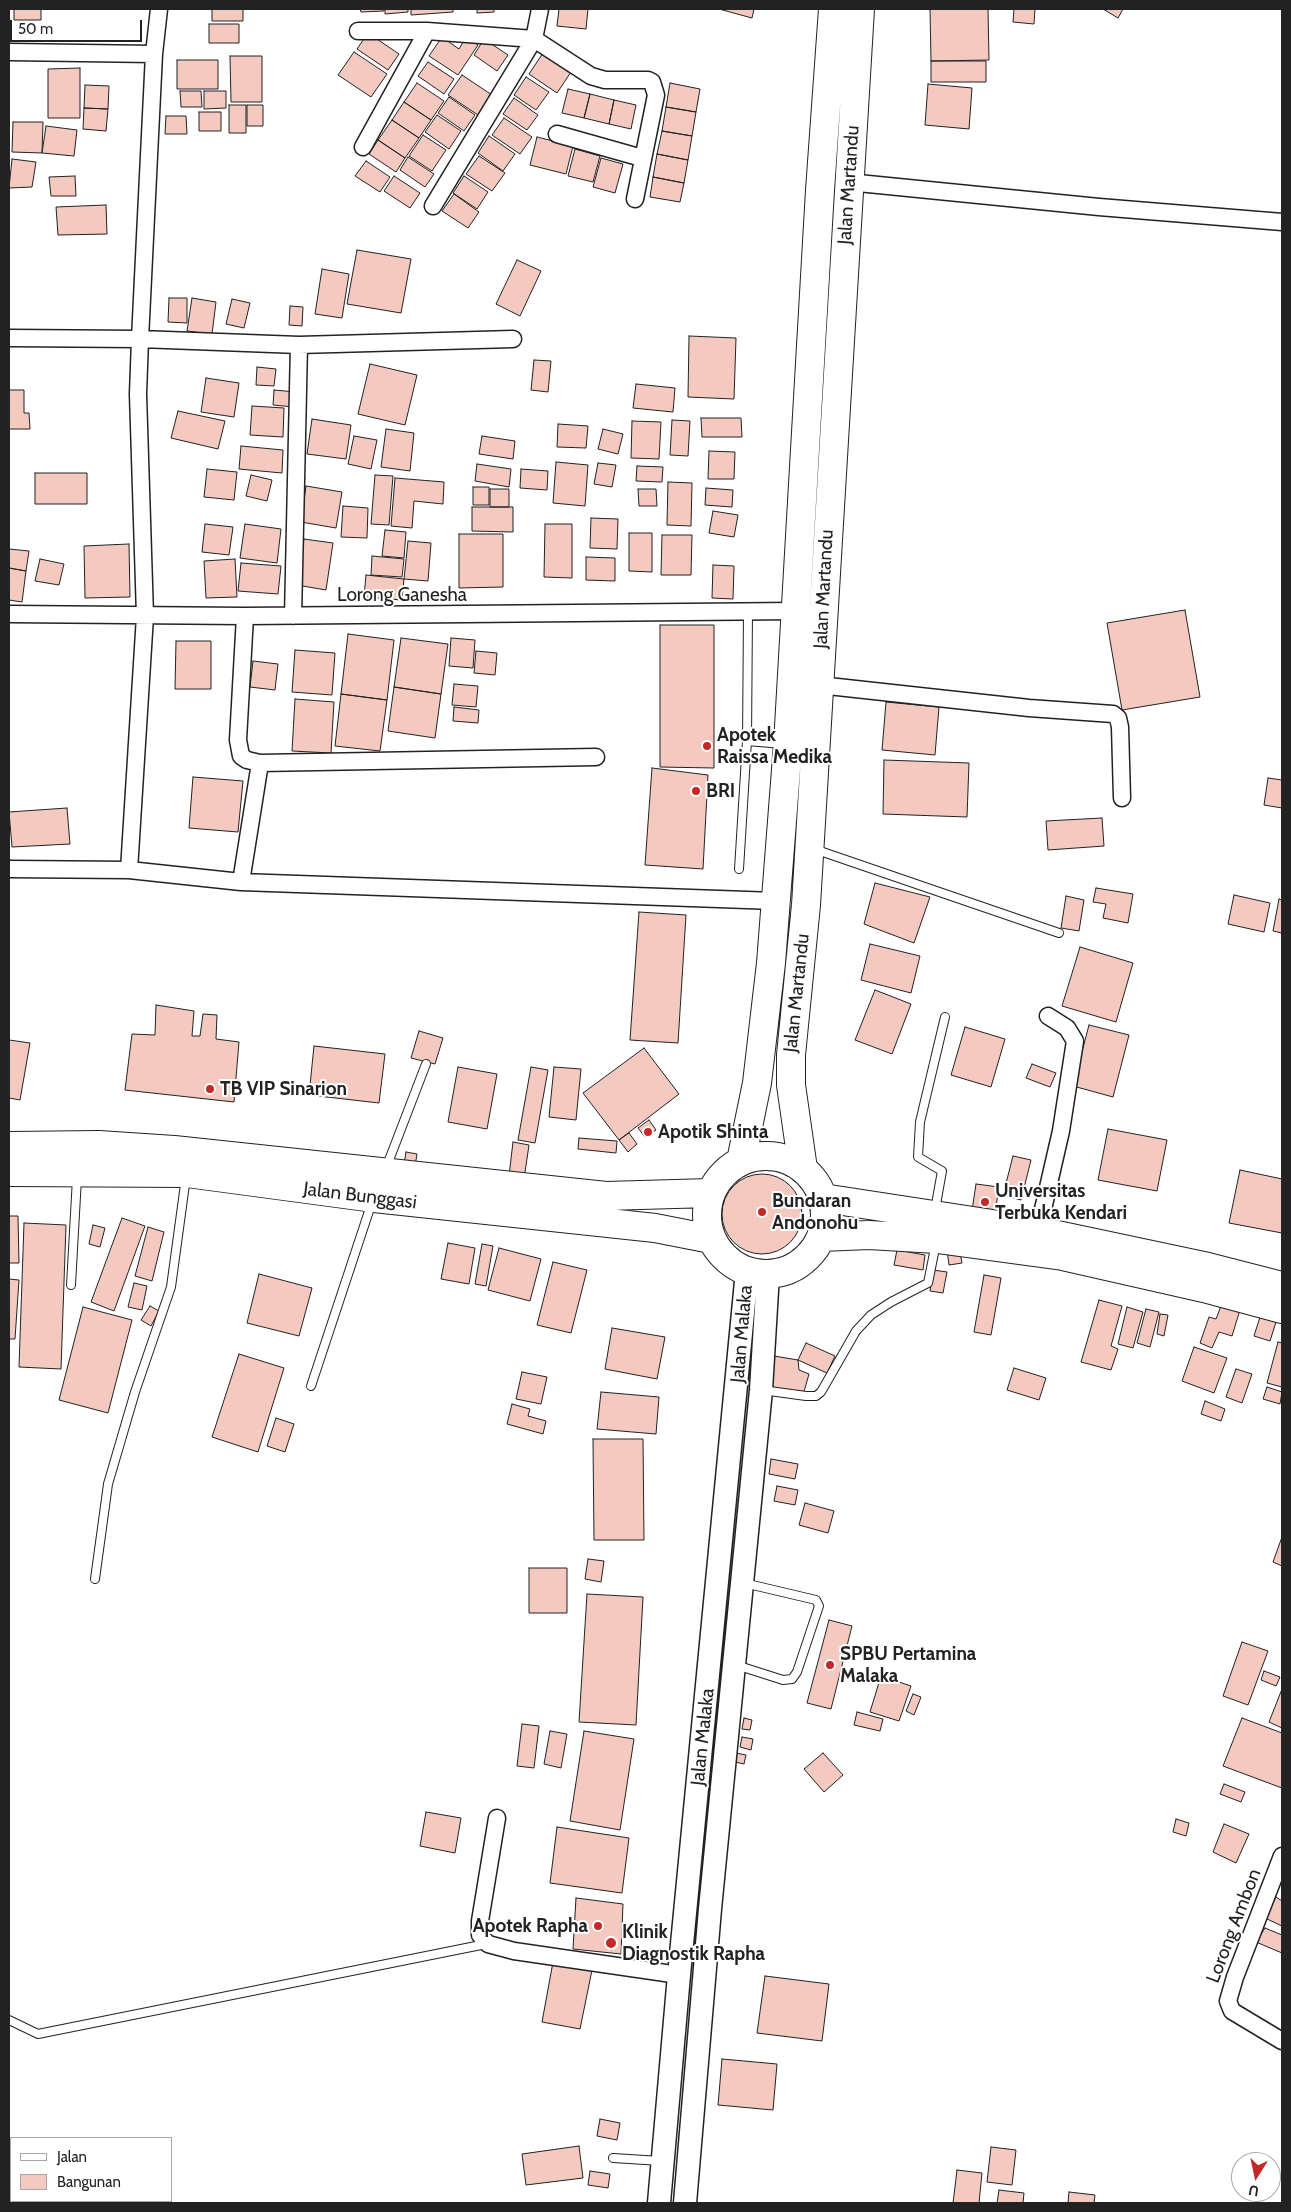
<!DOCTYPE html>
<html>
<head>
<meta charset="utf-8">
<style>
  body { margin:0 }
  #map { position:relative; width:1291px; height:2212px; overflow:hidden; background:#fff; font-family:Cabin,sans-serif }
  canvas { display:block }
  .frame { position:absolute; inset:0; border:10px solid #222; pointer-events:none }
  .legend { position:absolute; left:10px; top:2137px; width:162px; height:65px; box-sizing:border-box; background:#fff; border:1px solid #a7a7a7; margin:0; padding:6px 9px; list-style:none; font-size:15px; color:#222 }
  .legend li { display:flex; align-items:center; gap:10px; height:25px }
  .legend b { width:25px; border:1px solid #a7a7a7 }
  .north { position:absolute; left:1231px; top:2152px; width:50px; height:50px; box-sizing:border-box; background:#fff; border:1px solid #a7a7a7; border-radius:50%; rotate:190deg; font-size:14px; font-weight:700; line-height:20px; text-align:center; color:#222 }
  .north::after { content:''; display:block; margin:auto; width:18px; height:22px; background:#c62828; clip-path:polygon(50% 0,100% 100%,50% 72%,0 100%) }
  .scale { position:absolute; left:10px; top:20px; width:132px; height:22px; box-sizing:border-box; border:2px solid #222; border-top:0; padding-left:6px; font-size:15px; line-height:18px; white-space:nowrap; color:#222; -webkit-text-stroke:4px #fff; paint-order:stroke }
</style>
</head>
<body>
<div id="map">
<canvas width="1291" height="2212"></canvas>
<div class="frame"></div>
<ul class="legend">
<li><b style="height:6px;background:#fff"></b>Jalan</li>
<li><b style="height:14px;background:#f3c9c0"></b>Bangunan</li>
</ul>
<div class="north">U</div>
<div class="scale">50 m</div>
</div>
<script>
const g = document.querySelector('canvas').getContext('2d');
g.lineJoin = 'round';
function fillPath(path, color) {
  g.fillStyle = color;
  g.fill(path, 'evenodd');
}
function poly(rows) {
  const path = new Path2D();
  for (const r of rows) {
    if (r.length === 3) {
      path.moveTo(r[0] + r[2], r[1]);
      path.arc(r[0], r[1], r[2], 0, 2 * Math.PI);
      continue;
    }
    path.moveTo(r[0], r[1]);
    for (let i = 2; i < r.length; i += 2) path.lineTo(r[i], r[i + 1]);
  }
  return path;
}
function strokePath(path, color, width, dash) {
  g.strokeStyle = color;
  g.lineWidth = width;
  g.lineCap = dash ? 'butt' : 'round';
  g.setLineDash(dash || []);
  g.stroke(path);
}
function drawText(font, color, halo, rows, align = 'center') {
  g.font = font + ' Cabin,sans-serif';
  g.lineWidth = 4;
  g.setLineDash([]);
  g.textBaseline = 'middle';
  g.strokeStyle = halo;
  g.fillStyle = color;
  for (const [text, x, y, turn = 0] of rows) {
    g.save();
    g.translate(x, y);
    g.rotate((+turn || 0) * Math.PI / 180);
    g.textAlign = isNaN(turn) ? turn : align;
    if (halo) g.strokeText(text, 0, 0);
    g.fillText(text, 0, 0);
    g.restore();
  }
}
const building = poly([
  [14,9,41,9,41,20,14,20,14,9],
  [212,9,243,9,243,21,212,21,212,9],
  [360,9,384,9,384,11,361,12,360,9],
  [385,9,408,9,408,12,385,14,385,9],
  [411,9,453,9,453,12,411,15,411,9],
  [477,9,494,9,494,12,477,13,477,9],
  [559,9,588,9,586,29,557,26,559,9],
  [719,9,754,9,752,18,719,9],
  [930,9,988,9,989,60,931,61,930,9],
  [1014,9,1035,9,1034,24,1013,22,1014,9],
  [1103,9,1123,9,1118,18,1103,9],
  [209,24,239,24,239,43,209,43,209,24],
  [368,33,399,54,388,70,357,49,368,33],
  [442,37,459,49,466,37,478,45,458,75,429,56,442,37],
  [484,39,508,55,497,71,474,55,484,39],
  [354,52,387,74,371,97,338,75,354,52],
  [543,53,571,72,557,93,529,74,543,53],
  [230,56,262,56,262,102,231,102,230,56],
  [177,60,218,60,218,89,177,89,177,60],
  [931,61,986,61,986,82,931,82,931,61],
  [428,62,454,79,444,94,418,76,428,62],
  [80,68,80,118,48,118,48,69,80,68],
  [462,75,492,95,478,115,448,95,462,75],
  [526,77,549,92,536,110,514,95,526,77],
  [417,83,444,101,431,120,404,102,417,83],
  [670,83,700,89,696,112,666,107,670,83],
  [928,84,972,88,969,129,925,125,928,84],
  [85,85,109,86,108,109,84,108,85,85],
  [568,89,590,94,584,118,562,113,568,89],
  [180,91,201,91,202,107,181,107,180,91],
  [204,91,226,91,226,108,204,109,204,91],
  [590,94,614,100,609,124,584,118,590,94],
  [449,97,475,115,464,131,438,113,449,97],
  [514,98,538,115,527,130,503,114,514,98],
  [614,100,636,105,631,129,609,124,614,100],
  [404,102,431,120,419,138,392,120,404,102],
  [229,105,246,105,246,133,229,133,229,105],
  [247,105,263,105,263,126,247,126,247,105],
  [666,107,696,112,692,136,662,131,666,107],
  [84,108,108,109,106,131,83,129,84,108],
  [199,112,221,112,221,131,199,131,199,112],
  [437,115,461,131,449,149,425,132,437,115],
  [166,116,186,116,187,134,165,134,166,116],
  [504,118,532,137,520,154,492,135,504,118],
  [392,120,419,138,405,158,378,140,392,120],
  [13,122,43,122,42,153,12,152,13,122],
  [46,126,77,130,74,156,42,153,46,126],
  [662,131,692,136,688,160,657,154,662,131],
  [423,135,446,150,432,171,409,156,423,135],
  [489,136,515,154,503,171,478,153,489,136],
  [537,137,573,146,566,174,530,165,537,137],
  [378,140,405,158,396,172,369,154,378,140],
  [575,149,600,156,593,182,568,176,575,149],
  [657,154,688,160,684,183,653,177,657,154],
  [479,156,505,173,492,191,466,174,479,156],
  [408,157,434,174,425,187,400,170,408,157],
  [601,158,623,164,615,193,593,187,601,158],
  [12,159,36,162,32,187,9,188,12,159],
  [366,161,390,177,380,192,355,176,366,161],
  [75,176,76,196,51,196,49,177,75,176],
  [394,176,420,193,410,208,384,191,394,176],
  [464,176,488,192,477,209,453,193,464,176],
  [653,177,684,183,680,202,650,197,653,177],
  [454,194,479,212,468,228,442,211,454,194],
  [106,205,107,234,58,235,56,207,106,205],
  [357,250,411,259,401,313,347,304,357,250],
  [517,260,541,271,520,316,496,304,517,260],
  [322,269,349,274,342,318,315,314,322,269],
  [169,298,187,298,187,323,168,322,169,298],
  [192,298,216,302,212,334,187,331,192,298],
  [232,299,250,303,244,328,226,324,232,299],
  [290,306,303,307,302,326,289,325,290,306],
  [689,336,736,338,734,399,688,397,689,336],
  [534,360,551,361,548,392,531,390,534,360],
  [370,364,417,375,405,425,358,414,370,364],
  [257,367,276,369,274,386,256,385,257,367],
  [206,378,239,383,234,417,201,412,206,378],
  [636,384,675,388,673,412,633,408,636,384],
  [9,390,24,390,24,413,29,413,30,429,9,429,9,390],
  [274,390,296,392,294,407,273,405,274,390],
  [252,406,284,408,283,437,250,435,252,406],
  [178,411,225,421,218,449,171,438,178,411],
  [701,418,741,418,742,437,702,437,701,418],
  [312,419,351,425,346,459,307,454,312,419],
  [672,420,690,421,688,456,670,455,672,420],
  [632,421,661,422,659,459,631,458,632,421],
  [558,424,588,426,586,448,557,447,558,424],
  [386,429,414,433,410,471,381,467,386,429],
  [603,429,623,434,618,454,598,449,603,429],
  [354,436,377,440,371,469,348,464,354,436],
  [482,436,515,441,513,459,479,454,482,436],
  [241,446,283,450,282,473,239,469,241,446],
  [709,451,735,452,734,479,708,479,709,451],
  [556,462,588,465,585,506,553,503,556,462],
  [598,463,616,465,612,487,594,484,598,463],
  [477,464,511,469,509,487,475,481,477,464],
  [637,466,663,467,662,482,636,481,637,466],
  [207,469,237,472,234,500,204,497,207,469],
  [521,469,548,471,547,490,520,488,521,469],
  [35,473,87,473,87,504,35,504,35,473],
  [251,475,272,480,267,501,246,496,251,475],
  [375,475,393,476,389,525,371,524,375,475],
  [395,478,444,482,443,504,414,501,412,528,391,526,395,478],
  [668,482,692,483,691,526,667,525,668,482],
  [306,486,342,492,336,528,301,522,306,486],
  [473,487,489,487,489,505,473,505,473,487],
  [706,488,733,490,732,507,705,505,706,488],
  [490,489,509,489,509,507,490,507,490,489],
  [638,489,656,489,657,506,639,506,638,489],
  [343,506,368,508,367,538,341,537,343,506],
  [472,507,513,507,513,532,472,531,472,507],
  [713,511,738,515,734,537,709,533,713,511],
  [591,518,618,519,617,549,590,548,591,518],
  [205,524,233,527,229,555,202,552,205,524],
  [245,524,281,529,277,563,240,558,245,524],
  [545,524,572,524,572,578,544,577,545,524],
  [385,530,406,532,404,558,382,556,385,530],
  [629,533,652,533,652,572,629,571,629,533],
  [459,534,503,534,503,587,459,588,459,534],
  [662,535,692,535,691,575,661,575,662,535],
  [304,539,333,543,326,590,297,585,304,539],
  [408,541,431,543,428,581,404,579,408,541],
  [129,544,130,597,85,598,84,546,129,544],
  [9,549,29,551,26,571,9,568,9,549],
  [372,556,404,559,402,577,371,575,372,556],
  [586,557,615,558,615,581,586,580,586,557],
  [40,559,64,564,59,585,35,581,40,559],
  [235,559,237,597,206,598,204,561,235,559],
  [241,563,281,566,278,594,238,591,241,563],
  [713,565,734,566,733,599,712,598,713,565],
  [9,568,26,571,22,602,9,600,9,568],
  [366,575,404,579,402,600,364,597,366,575],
  [1185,610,1200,697,1122,710,1107,623,1185,610],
  [660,625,714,625,714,768,660,767,660,625],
  [348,634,394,640,387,700,341,694,348,634],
  [401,638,448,644,441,694,394,687,401,638],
  [451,638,475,640,473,668,449,666,451,638],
  [176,641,211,641,211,689,175,689,176,641],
  [295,650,335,653,332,695,292,692,295,650],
  [476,651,497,653,495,675,474,673,476,651],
  [253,661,278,664,275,690,250,687,253,661],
  [454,684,478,686,476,707,452,705,454,684],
  [394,687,441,694,435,738,388,731,394,687],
  [341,694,387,700,380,751,335,746,341,694],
  [295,699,334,702,331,753,292,751,295,699],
  [886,702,939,707,935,755,882,750,886,702],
  [454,707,479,710,478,723,453,721,454,707],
  [884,760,969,763,967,817,883,814,884,760],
  [652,768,708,775,703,869,645,865,652,768],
  [193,777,243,781,238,832,189,828,193,777],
  [1268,778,1282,780,1282,808,1264,805,1268,778],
  [67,808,70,844,12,847,9,812,67,808],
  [1102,818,1104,846,1048,850,1046,821,1102,818],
  [875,883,930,897,914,943,864,924,875,883],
  [1096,888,1133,894,1128,923,1103,918,1106,904,1093,902,1096,888],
  [1234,895,1270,903,1264,932,1228,924,1234,895],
  [1066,896,1084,900,1079,931,1061,928,1066,896],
  [1279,899,1282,900,1282,933,1273,931,1279,899],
  [639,912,686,915,678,1043,630,1040,639,912],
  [870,944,920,956,911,993,861,980,870,944],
  [1080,947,1133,963,1116,1022,1062,1006,1080,947],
  [875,990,911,1004,892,1054,855,1040,875,990],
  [156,1005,194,1011,192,1036,200,1036,203,1014,217,1015,216,1039,239,1042,234,1102,125,1090,132,1034,155,1035,156,1005],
  [1089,1025,1129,1035,1113,1097,1073,1086,1089,1025],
  [965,1027,1005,1039,991,1087,951,1075,965,1027],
  [419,1031,443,1038,435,1064,411,1058,419,1031],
  [9,1040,30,1043,20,1100,9,1098,9,1040],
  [314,1046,385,1054,379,1103,309,1095,314,1046],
  [644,1048,679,1094,619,1140,583,1093,644,1048],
  [1032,1064,1056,1073,1050,1087,1026,1078,1032,1064],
  [458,1067,497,1074,487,1129,448,1122,458,1067],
  [531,1067,548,1070,535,1143,518,1140,531,1067],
  [554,1067,581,1069,576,1120,549,1117,554,1067],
  [649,1120,656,1130,645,1137,638,1128,649,1120],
  [1108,1129,1167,1140,1157,1191,1098,1180,1108,1129],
  [629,1133,637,1144,628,1152,619,1140,629,1133],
  [579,1138,617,1141,616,1153,578,1149,579,1138],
  [513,1142,529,1145,523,1186,508,1184,513,1142],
  [406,1152,417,1154,415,1166,404,1164,406,1152],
  [1013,1156,1031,1160,1021,1200,1003,1195,1013,1156],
  [1240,1170,1282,1179,1282,1233,1229,1223,1240,1170],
  [762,1214,40],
  [976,1184,999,1187,994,1220,971,1217,976,1184],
  [9,1216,18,1216,19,1263,9,1263,9,1216],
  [122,1218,145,1226,114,1311,91,1302,122,1218],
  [24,1223,66,1225,61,1369,19,1367,24,1223],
  [93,1225,105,1228,100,1247,89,1244,93,1225],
  [148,1227,164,1232,152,1281,135,1276,148,1227],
  [448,1243,475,1248,469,1284,441,1279,448,1243],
  [482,1244,493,1246,486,1286,475,1284,482,1244],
  [959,1247,962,1263,949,1265,947,1250,959,1247],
  [499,1248,541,1259,530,1301,488,1290,499,1248],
  [897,1250,925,1255,923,1270,894,1265,897,1250],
  [553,1262,587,1270,571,1333,537,1325,553,1262],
  [933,1270,947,1272,943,1293,930,1291,933,1270],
  [259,1274,312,1288,299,1336,247,1323,259,1274],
  [984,1275,1001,1278,991,1335,974,1332,984,1275],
  [9,1279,19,1280,15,1339,9,1339,9,1279],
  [134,1283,147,1286,142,1310,128,1307,134,1283],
  [1099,1300,1122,1306,1111,1346,1118,1349,1111,1370,1081,1362,1099,1300],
  [150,1306,159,1311,151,1326,141,1320,150,1306],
  [1221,1306,1240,1310,1232,1336,1219,1332,1212,1348,1200,1343,1209,1317,1216,1319,1221,1306],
  [83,1307,132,1320,108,1413,59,1400,83,1307],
  [1127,1307,1143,1312,1133,1348,1118,1344,1127,1307],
  [1146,1309,1159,1312,1150,1347,1137,1343,1146,1309],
  [1160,1314,1168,1315,1164,1336,1157,1334,1160,1314],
  [1260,1317,1276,1322,1270,1341,1254,1336,1260,1317],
  [612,1328,665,1337,657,1379,605,1369,612,1328],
  [1278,1342,1282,1343,1282,1387,1267,1383,1278,1342],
  [806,1343,835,1356,827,1373,798,1360,806,1343],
  [1194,1347,1227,1358,1214,1393,1182,1381,1194,1347],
  [239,1354,284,1368,258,1452,212,1437,239,1354],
  [774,1356,798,1360,799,1370,809,1374,803,1395,767,1386,774,1356],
  [1014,1368,1046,1378,1039,1400,1007,1390,1014,1368],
  [1236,1369,1252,1374,1242,1403,1226,1397,1236,1369],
  [522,1372,547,1377,541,1404,516,1399,522,1372],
  [1267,1387,1282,1392,1280,1404,1263,1399,1267,1387],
  [601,1392,659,1397,656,1434,597,1429,601,1392],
  [1205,1401,1225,1409,1221,1421,1201,1414,1205,1401],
  [512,1404,530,1409,528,1416,546,1421,543,1434,507,1424,512,1404],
  [276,1418,294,1424,285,1452,267,1446,276,1418],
  [593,1439,643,1439,644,1540,594,1540,593,1439],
  [771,1459,798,1464,795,1479,769,1474,771,1459],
  [777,1486,798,1490,795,1505,774,1501,777,1486],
  [805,1503,834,1511,828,1533,799,1525,805,1503],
  [1282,1537,1282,1566,1273,1562,1282,1537],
  [588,1559,604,1561,601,1582,585,1579,588,1559],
  [529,1568,567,1568,567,1613,529,1613,529,1568],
  [587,1594,643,1597,636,1725,579,1722,587,1594],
  [829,1620,852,1626,831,1709,807,1703,829,1620],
  [1242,1642,1268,1651,1248,1705,1223,1696,1242,1642],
  [1264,1671,1280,1677,1276,1686,1261,1680,1264,1671],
  [881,1676,911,1686,899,1721,870,1712,881,1676],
  [1282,1689,1282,1728,1269,1722,1282,1689],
  [913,1694,921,1697,914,1715,906,1711,913,1694],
  [857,1712,883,1719,880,1731,854,1725,857,1712],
  [744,1718,752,1720,750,1730,742,1729,744,1718],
  [1242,1718,1282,1733,1282,1788,1223,1766,1242,1718],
  [522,1724,539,1726,534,1768,517,1766,522,1724],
  [550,1731,567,1734,561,1768,544,1764,550,1731],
  [584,1731,634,1739,620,1830,570,1821,584,1731],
  [742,1737,753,1739,751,1750,740,1747,742,1737],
  [736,1753,746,1755,744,1764,735,1762,736,1753],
  [823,1753,843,1775,824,1792,804,1769,823,1753],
  [1224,1784,1245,1792,1241,1802,1220,1794,1224,1784],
  [426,1812,461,1818,455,1853,420,1846,426,1812],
  [1176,1819,1189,1823,1186,1836,1173,1832,1176,1819],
  [1224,1824,1249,1834,1236,1863,1213,1852,1224,1824],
  [557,1827,629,1838,622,1893,550,1883,557,1827],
  [1276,1897,1282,1901,1282,1926,1265,1918,1276,1897],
  [576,1898,623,1904,621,1954,573,1949,576,1898],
  [1265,1928,1282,1935,1282,1953,1256,1942,1265,1928],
  [553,1962,592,1970,580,2029,542,2022,553,1962],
  [765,1976,829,1984,822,2041,757,2033,765,1976],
  [722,2059,777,2064,773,2110,718,2105,722,2059],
  [600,2119,620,2123,617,2140,597,2136,600,2119],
  [579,2146,583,2178,526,2185,522,2154,579,2146],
  [991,2147,1016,2150,1012,2185,987,2182,991,2147],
  [957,2170,982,2173,979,2203,953,2203,957,2170],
  [590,2171,610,2174,608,2188,588,2185,590,2171],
  [999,2190,1024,2193,1023,2203,997,2203,999,2190],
  [1069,2192,1095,2195,1094,2203,1068,2203,1069,2192]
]);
fillPath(building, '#f3c9c0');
strokePath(building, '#222', 1);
const lane = poly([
  [747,741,783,744],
  [814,849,1059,933],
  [739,869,747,741,748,611],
  [386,1168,426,1064],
  [935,1210,942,1171,918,1157,920,1122,945,1017],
  [71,1285,77,1178],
  [311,1386,372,1202],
  [762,1390,806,1396,816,1396,821,1392,856,1331,871,1315,891,1302,928,1283,936,1243],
  [95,1579,108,1484,135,1392,171,1287,186,1177],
  [736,1665,783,1680,792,1679,797,1672,819,1606,816,1600,744,1583],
  [9,2020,38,2034,486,1944],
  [613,2158,661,2161]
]);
const street = poly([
  [358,31,427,31,534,39,591,76,605,80,648,80,652,82,656,95,635,199],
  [9,52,154,54],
  [557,134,642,158],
  [363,147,427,31],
  [848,182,1099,207,1282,222],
  [433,206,534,39,540,9],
  [9,338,140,339,154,54,159,9],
  [9,614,245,616,796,611],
  [245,616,238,740,241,756,247,760,260,763,596,757],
  [293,616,299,345],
  [819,685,1029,708,1113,714,1118,718,1120,727,1122,798],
  [9,869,129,870,241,882,775,901],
  [129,870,145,616,138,394,140,339,299,345,513,339],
  [241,882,260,763],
  [1038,1231,1061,1131,1075,1041,1067,1028,1048,1016],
  [497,1818,480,1921,480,1935,488,1944,514,1951,679,1975],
  [1282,1856,1235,1977,1228,2001,1232,2011,1282,2041]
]);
const secondary = poly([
  [659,2203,679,1975,747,1271],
  [685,2203,710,1909,761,1390,768,1274]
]);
const highway = poly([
  [9,1146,99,1145,174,1150,606,1196,710,1193],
  [766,1215,59],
  [741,1161,757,1083,771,963,788,744,820,190,833,9],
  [803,1169,791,1085,791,1055,806,905,860,9],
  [9,1172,187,1173,374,1198,655,1228,711,1239],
  [823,1198,1038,1231,1208,1267,1282,1286],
  [821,1237,869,1235,937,1239,1063,1256,1204,1288,1282,1309]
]);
strokePath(lane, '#222', 10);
strokePath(street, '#222', 19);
strokePath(secondary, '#222', 25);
strokePath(highway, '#222', 30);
strokePath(lane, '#fff', 8);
strokePath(street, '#fff', 16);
strokePath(secondary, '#fff', 22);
strokePath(highway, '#fff', 28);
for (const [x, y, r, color] of [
  [707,746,5,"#c62828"],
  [696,791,5,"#c62828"],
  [210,1089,5,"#c62828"],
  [648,1132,5,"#c62828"],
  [985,1202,5,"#c62828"],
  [762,1212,5,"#c62828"],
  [830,1665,5,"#c62828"],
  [598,1926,5,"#c62828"],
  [611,1943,6,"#c62828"]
]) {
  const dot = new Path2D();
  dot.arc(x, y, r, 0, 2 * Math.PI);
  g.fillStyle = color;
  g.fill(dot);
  strokePath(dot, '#fff', 2);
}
drawText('19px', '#222', '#fff', [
  ["Jalan Martandu",849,185,-86],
  ["Jalan Martandu",824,589,-87],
  ["Lorong Ganesha",402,595],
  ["Jalan Martandu",797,993,-84],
  ["Jalan Bunggasi",360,1196,7],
  ["Jalan Malaka",742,1334,-85],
  ["Jalan Malaka",703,1737,-84],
  ["Lorong Ambon",1234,1926,-69]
]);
drawText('bold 19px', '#222', '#fff', [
  ["Apotek",717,735],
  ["Raissa Medika",717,757],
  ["BRI",706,791],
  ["TB VIP Sinarion",220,1089],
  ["Apotik Shinta",658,1132],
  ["Universitas",995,1191],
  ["Terbuka Kendari",995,1213],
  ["Bundaran",772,1201],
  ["Andonohu",772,1223],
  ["SPBU Pertamina",840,1654],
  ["Malaka",840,1676],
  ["Apotek Rapha",588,1926,"right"],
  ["Klinik",622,1932],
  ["Diagnostik Rapha",622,1954]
], 'left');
</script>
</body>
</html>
